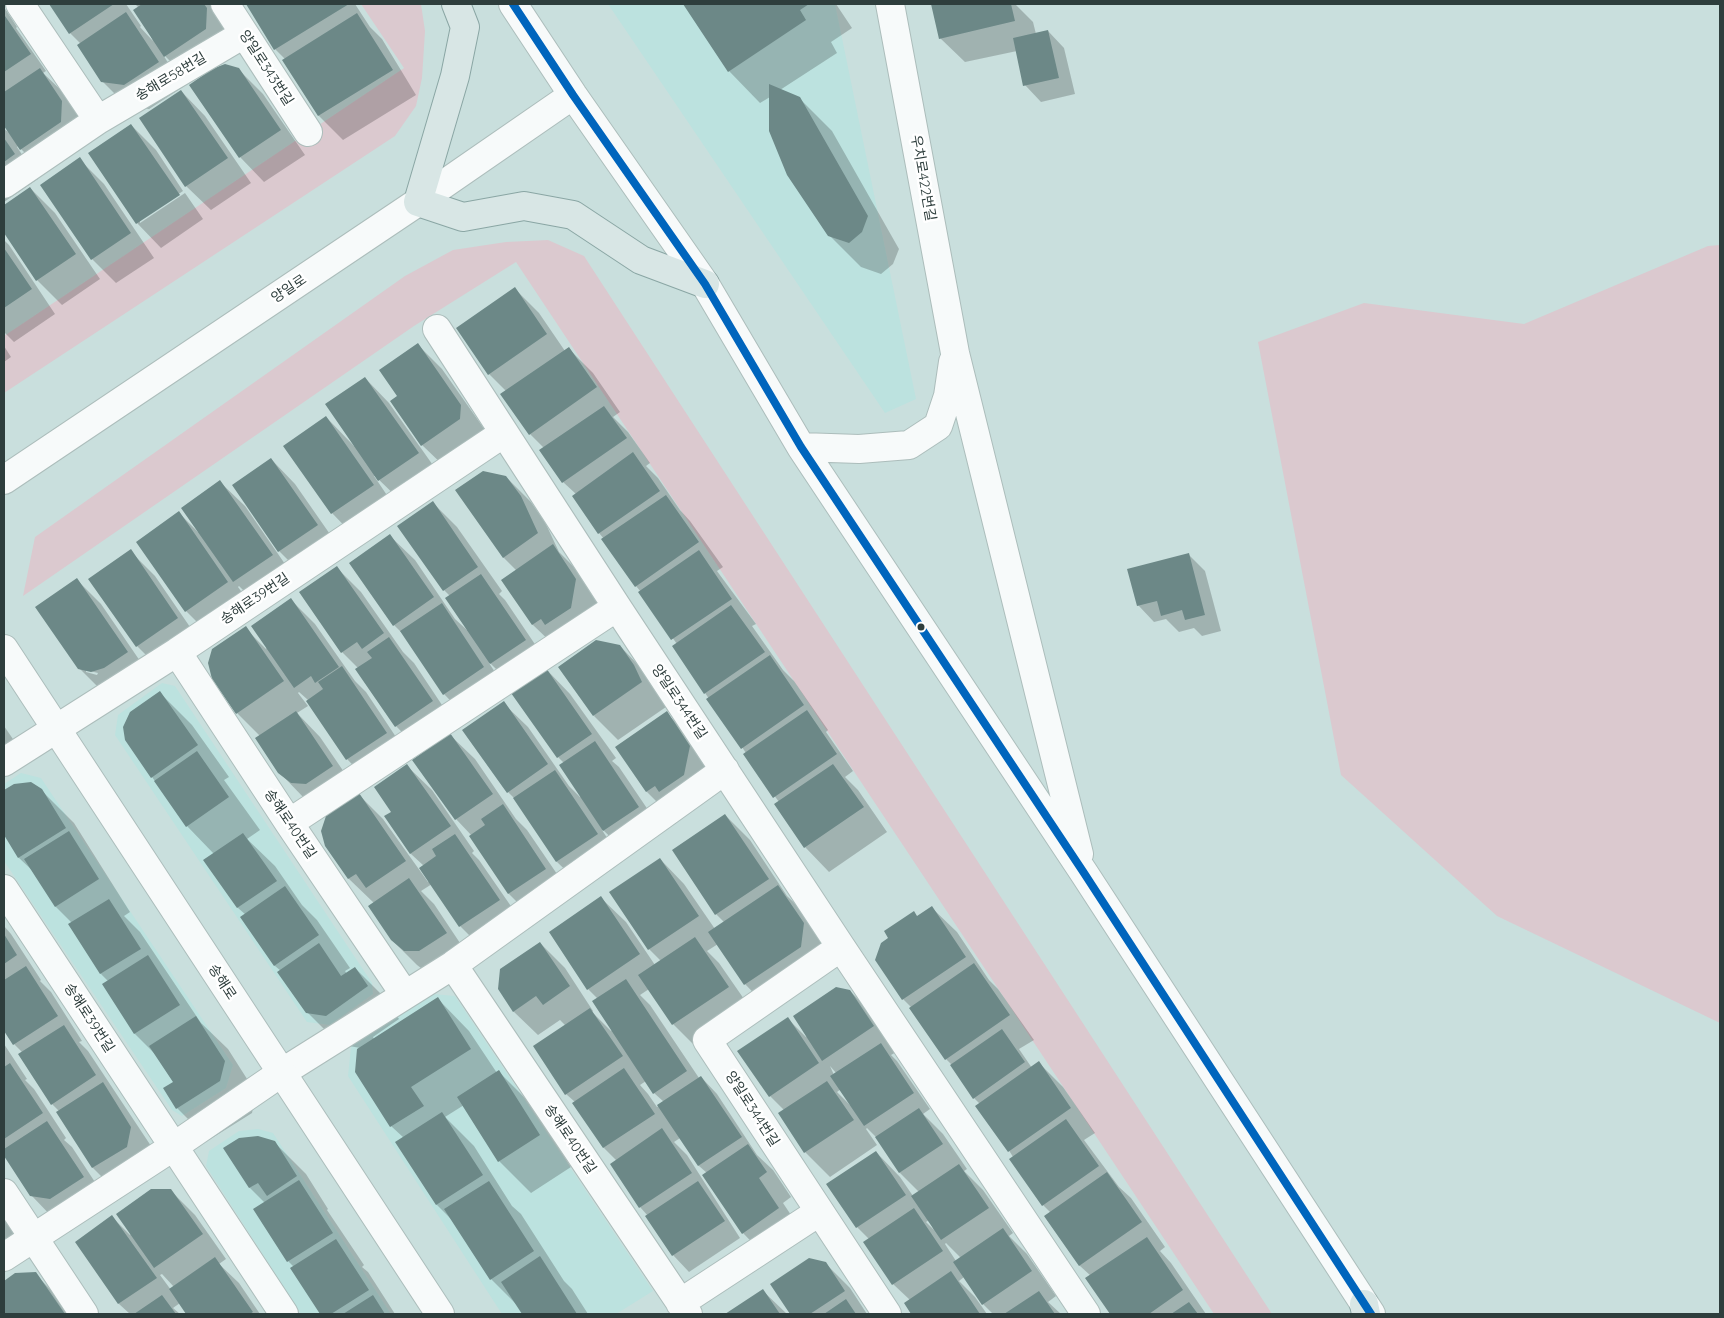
<!DOCTYPE html>
<html>
<head>
<meta charset="utf-8">
<style>
  body { margin:0 }
  #map { position:relative; width:1724px; height:1318px; overflow:hidden; background:#c9dfdd; font-family:Quicksand,sans-serif }
  canvas { display:block }
  .frame { position:absolute; inset:0; border:5px solid #2e3e3d; pointer-events:none }
</style>
</head>
<body>
<div id="map">
<canvas width="1724" height="1318"></canvas>
<div class="frame"></div>
</div>
<script>
const g = document.querySelector('canvas').getContext('2d');
g.lineJoin = 'round';
function fillPath(path, color) {
  g.fillStyle = color;
  g.fill(path, 'evenodd');
}
function poly(rows) {
  const path = new Path2D();
  for (const r of rows) {
    path.moveTo(r[0], r[1]);
    for (let i = 2; i < r.length; i += 2) path.lineTo(r[i], r[i + 1]);
  }
  return path;
}
function strokePath(path, color, width, dash) {
  g.strokeStyle = color;
  g.lineWidth = width;
  g.lineCap = dash ? 'butt' : 'round';
  g.setLineDash(dash || []);
  g.stroke(path);
}
function drawText(font, color, halo, rows, align = 'center') {
  g.font = font + ' Quicksand,"Noto Sans KR",sans-serif';
  g.lineWidth = 5;
  g.setLineDash([]);
  g.textBaseline = 'middle';
  g.strokeStyle = halo;
  g.fillStyle = color;
  for (const [text, x, y, turn = 0] of rows) {
    g.save();
    g.translate(x, y);
    g.rotate((+turn || 0) * Math.PI / 180);
    g.textAlign = isNaN(turn) ? turn : align;
    if (halo) g.strokeText(text, 0, 0);
    g.fillText(text, 0, 0);
    g.restore();
  }
}
fillPath(poly([
  [608,4,835,4,916,399,885,413],
  [162,683,175,686,372,983,373,994,330,1025,307,1022,115,735,118,715],
  [21,773,41,778,233,1065,226,1088,182,1116,172,1110,4,861,4,784],
  [433,994,455,996,653,1291,616,1314,502,1314,348,1076,351,1046],
  [258,1129,273,1133,391,1314,301,1314,206,1166,209,1151,239,1131]
]), '#bce2df');
fillPath(poly([
  [361,4,421,4,425,31,422,78,416,106,395,136,4,393,4,336,404,68],
  [548,240,584,256,1272,1314,1214,1314,516,262,414,326,23,596,35,537,405,276,453,250,506,242],
  [1720,245,1720,1023,1497,916,1341,775,1258,342,1364,303,1524,324,1708,246]
]), '#dbc9cf');
fillPath(poly([
  [50,4,126,4,141,26,140,27,153,41,139,8,135,4,211,4,231,34,189,80,162,53,183,87,149,109,127,106,102,81,81,44,70,33],
  [247,4,355,4,370,27,382,39,416,95,343,140,319,116,284,60,285,59,275,49],
  [684,4,836,4,852,28,831,42,837,53,780,90,799,98,832,131,899,249,893,264,881,274,861,267,829,235,770,97,760,103,729,71],
  [933,4,1015,4,1033,22,1036,34,1048,31,1064,48,1075,94,1041,102,1025,85,1017,51,965,62,940,38],
  [4,7,17,27,16,28,46,71,43,73,65,94,86,126,85,146,45,173,18,146,17,147,38,179,4,202,4,129,10,133,4,124],
  [238,69,263,94,305,155,264,182,240,157,191,85],
  [181,91,205,116,251,183,211,210,186,186],
  [131,125,156,150,183,191,140,220,140,223,185,193,203,219,161,248,137,223],
  [79,159,104,184,154,258,116,283,92,259],
  [30,188,55,213,100,279,62,305,37,280,4,231,4,206],
  [4,240,9,245,55,314,14,342,4,332],
  [515,289,539,313,565,351,568,348,593,373,620,412,613,417,628,432,650,463,646,466,658,478,680,510,690,521,723,567,717,571,756,624,752,626,783,670,794,681,828,730,826,732,853,771,845,777,858,790,887,832,829,872,805,847,779,802,744,754,746,753,673,646,677,644,640,593,641,592,636,586,604,539,599,533,576,494,563,482,541,450,544,448,530,434,506,391,489,374],
  [418,345,442,369,485,430,447,469,422,445,399,396],
  [4,346,11,357,4,362],
  [365,378,389,403,442,478,404,504,375,476,374,476,397,510,356,538,332,513,326,417,354,446],
  [271,459,295,484,341,550,304,576,279,551],
  [506,477,531,502,545,522,559,552,577,570,600,604,558,649,533,625,503,580,517,571,504,558,457,491],
  [220,482,245,506,296,580,259,606,239,586,238,587,252,606,210,635,186,611,179,513,198,532],
  [432,502,457,527,502,591,499,594,505,600,549,665,545,668,570,694,616,758,612,761,619,767,663,832,629,855,603,830,602,830,621,859,582,886,557,862,517,801,508,792,503,703,528,727,569,786,580,797,581,796,564,763,558,757,515,688,490,663,489,663,508,692,468,719,444,694,403,634,394,625,390,536,415,560,455,619,467,630,468,629,450,596,444,590],
  [130,551,155,576,201,643,161,670,137,646],
  [1188,554,1205,571,1221,631,1202,636,1194,628,1179,632,1166,619,1154,622,1138,605],
  [337,568,361,592,403,652,414,663,456,726,420,751,396,726,359,669,342,652],
  [77,580,101,604,151,677,104,693,79,668],
  [86,670,98,673,97,675,86,672],
  [290,599,315,624,355,681,366,692,410,758,371,784,347,759,308,700,299,692,298,693,308,706,297,713,320,737,357,791,304,798,279,772,260,736,237,713,245,628,266,649],
  [620,646,644,671,658,691,666,707,618,740,594,716],
  [160,693,192,725,229,777,224,780,260,830,247,839,275,866,302,905,317,920,350,968,345,971,347,974,355,968,387,1000,399,1019,373,1037,374,1039,438,999,469,1031,497,1073,499,1072,531,1104,571,1167,531,1193,499,1161,464,1105,445,1117,474,1146,512,1206,521,1214,564,1281,572,1289,588,1314,523,1314,518,1306,491,1279,454,1222,437,1205,397,1142,404,1138,391,1126,360,1048,339,1044,307,1012,281,971,275,966,242,918,246,915,238,908,205,860,214,854,187,826,152,777],
  [666,713,691,737,713,771,708,799,684,816,671,816,647,792,617,747],
  [4,726,15,742,4,774],
  [450,735,475,759,516,819,527,830,570,893,533,918,509,894,471,837,472,836,456,819],
  [407,766,432,790,474,851,472,853,479,860,524,925,485,951,460,926,432,884,421,891,434,904,470,958,430,975,417,965,392,940,374,903,349,879,327,846,359,795,383,819,428,882,430,881,424,866,411,854,386,817,393,812],
  [15,785,41,790,74,823,130,912,124,916,140,932,201,1023,228,1049,256,1093,252,1113,209,1140,177,1108,174,1083,156,1055,135,1034,104,984,108,981,101,974,70,924,72,923,56,907,34,872,19,858,4,833,4,792],
  [725,815,750,840,787,896,803,911,828,949,769,1009,745,984,718,944,707,951,719,963,753,1012,698,1049,673,1024,649,989,640,995,650,1005,699,1078,701,1077,717,1094,757,1155,773,1170,791,1197,783,1203,803,1233,767,1258,743,1233,707,1173,699,1166,680,1138,674,1142,687,1155,740,1238,689,1272,673,1255,647,1217,648,1216,640,1207,611,1164,617,1161,604,1148,573,1103,575,1102,566,1094,566,1026,560,1020,538,1035,513,1011,540,943,565,968,593,1011,592,1012,611,1031,612,1030,598,999,588,989,601,898,626,922,655,965,661,961,649,949,660,859,684,884,715,929,725,923,716,914],
  [646,1081,654,1093,664,1102,657,1107,648,1094,640,1085],
  [932,908,957,932,989,980,998,989,1034,1040,1019,1049,1032,1068,1039,1063,1063,1087,1095,1133,1084,1140,1119,1187,1131,1198,1165,1247,1160,1251,1171,1263,1206,1314,1111,1314,1087,1279,1091,1276,1080,1266,1045,1217,1051,1213,1043,1205,980,1104,974,1098,952,1065,946,1059,912,1008,903,999,876,960,918,917],
  [4,926,11,934,41,980,40,981,51,992,82,1041,79,1042,88,1051,155,1152,117,1192,93,1168,58,1112,59,1111,52,1104,23,1053,14,1044,4,1028],
  [850,991,875,1016,898,1051,891,1055,897,1061,930,1109,923,1114,943,1134,967,1169,964,1171,983,1190,1013,1233,1009,1236,1027,1254,1056,1296,1048,1302,1061,1314,993,1314,983,1304,964,1277,959,1281,975,1297,987,1314,913,1314,905,1303,910,1300,893,1284,865,1242,869,1239,857,1227,828,1184,876,1152,900,1177,913,1196,919,1192,900,1173,877,1138,867,1128,866,1129,877,1145,830,1177,805,1152,779,1113,784,1110,770,1096,788,1019,806,1037],
  [830,1066,837,1074,834,1075],
  [841,1089,851,1104,850,1105,837,1092],
  [929,1220,934,1230,926,1222],
  [946,1243,961,1258,956,1261,945,1244],
  [4,1044,27,1079,25,1080,34,1089,66,1138,64,1140,72,1147,108,1202,55,1220,31,1195,4,1154,4,1151,6,1150,4,1148],
  [274,1142,306,1174,328,1209,327,1210,364,1265,362,1267,368,1272,395,1314,321,1314,292,1269,294,1267,288,1261,255,1209,265,1203,249,1187],
  [170,1190,195,1215,226,1259,219,1264,239,1283,260,1314,188,1314,180,1303,173,1308,180,1314,130,1314,119,1304,76,1242,112,1217,130,1235],
  [162,1274,174,1287,171,1290,160,1275],
  [4,1216,20,1242,4,1268],
  [825,1263,850,1288,867,1314,791,1314,772,1285],
  [16,1274,35,1274,60,1299,71,1314,4,1314,4,1283],
  [763,1291,787,1314,727,1314]
]), '#0003');
fillPath(poly([
  [49,4,114,4,69,34],
  [142,4,204,4,207,8,206,29,164,57,133,10],
  [246,4,349,4,274,50],
  [683,4,809,4,800,10,806,20,728,72],
  [931,4,1011,4,1015,21,939,39],
  [126,12,159,62,124,85,101,82,77,45],
  [357,13,393,70,318,116,282,60],
  [4,16,5,16,31,54,4,72],
  [1048,30,1059,78,1023,86,1013,38],
  [225,64,239,68,281,130,239,158,189,85,212,69],
  [40,68,62,101,61,122,20,150,4,126,4,92],
  [769,84,800,97,868,216,862,232,849,243,828,236,787,175,769,131],
  [181,90,228,158,185,187,139,118],
  [131,124,180,195,136,224,88,153],
  [4,138,15,154,4,162],
  [80,157,131,233,91,260,40,185],
  [30,187,76,254,36,281,4,233,4,205],
  [4,248,32,289,4,308],
  [515,287,547,334,488,375,456,328],
  [418,343,461,405,460,419,421,446,390,401,397,396,379,370],
  [569,347,597,387,529,435,500,394],
  [365,377,419,453,378,481,325,404],
  [604,406,627,438,562,483,539,450],
  [326,416,374,485,331,514,283,446],
  [633,452,660,491,598,534,572,496],
  [271,458,318,525,278,552,232,485],
  [483,471,506,476,521,496,538,533,503,558,455,490],
  [220,480,273,555,233,582,181,508],
  [666,495,699,542,635,587,601,539],
  [433,501,478,567,443,591,397,526],
  [179,511,228,582,185,612,136,542],
  [390,534,434,597,393,626,349,563],
  [553,544,576,579,571,608,545,625,541,619,532,625,501,580],
  [131,549,178,618,136,647,88,579],
  [699,550,732,599,671,640,638,592],
  [1189,553,1205,615,1185,620,1182,610,1161,616,1157,601,1137,606,1127,569],
  [337,566,384,633,362,649,357,642,341,653,299,592],
  [481,574,526,640,490,664,445,598],
  [77,578,128,652,104,668,91,672,78,669,35,607],
  [291,598,339,667,315,683,311,676,294,688,251,626],
  [442,603,484,667,443,695,400,631],
  [731,605,765,652,704,694,672,646],
  [246,626,284,681,236,714,212,679,208,663,212,649],
  [389,637,433,701,395,727,355,669,372,658,367,652],
  [596,640,620,645,634,665,642,682,593,716,558,667],
  [770,655,804,705,741,749,706,699],
  [342,666,387,733,346,760,306,701,323,689,318,682],
  [546,668,592,734,557,758,511,693],
  [160,691,198,745,151,778,125,740,123,727,130,712],
  [504,701,548,764,507,793,462,730],
  [807,710,837,754,773,798,743,754],
  [296,711,333,766,306,784,291,783,278,773,255,738],
  [667,711,690,746,684,775,659,792,655,786,646,792,615,747],
  [450,733,493,794,455,820,412,760],
  [595,741,639,807,603,831,559,765],
  [197,751,229,797,186,827,154,781],
  [407,764,451,826,410,854,384,816,391,812,374,787],
  [833,764,864,807,804,848,774,804],
  [555,770,598,834,556,862,513,798],
  [31,782,42,789,66,828,18,858,4,835,4,790,14,784],
  [359,793,406,861,366,888,356,874,348,879,325,846,321,831,326,816],
  [503,804,546,869,508,894,469,836,485,825,481,819],
  [725,814,769,879,715,915,672,850],
  [69,831,99,879,55,907,24,859],
  [243,833,277,881,237,908,203,860],
  [455,834,500,900,459,927,419,868,436,856,432,849],
  [660,858,699,916,648,950,609,892],
  [409,878,447,933,419,951,404,951,391,940,368,906],
  [778,885,804,923,801,947,744,985,708,932],
  [285,886,319,935,274,966,240,917],
  [601,896,640,954,587,990,549,932],
  [109,899,141,949,100,974,68,924],
  [932,906,966,957,902,1000,875,960,881,943,888,938,884,931,914,911,917,916],
  [4,934,17,955,4,964],
  [695,937,729,987,672,1025,638,975],
  [540,942,570,986,543,1005,536,996,513,1012,498,989,500,969],
  [319,943,341,976,355,967,368,986,326,1016,306,1013,277,972],
  [148,955,180,1005,134,1034,102,984],
  [974,963,1010,1015,945,1060,909,1008],
  [26,966,58,1016,13,1045,4,1031,4,980],
  [626,979,687,1071,653,1094,592,1001],
  [836,987,850,990,874,1026,822,1061,793,1016],
  [438,997,471,1049,411,1087,424,1106,390,1127,355,1072,357,1049],
  [590,1008,623,1056,565,1095,533,1046],
  [196,1016,225,1061,220,1081,176,1109,163,1088,173,1082,149,1046],
  [788,1017,819,1063,769,1097,737,1051],
  [64,1025,96,1075,51,1105,18,1054],
  [1002,1029,1025,1062,973,1099,950,1065],
  [881,1043,914,1093,864,1126,830,1076],
  [1039,1061,1071,1108,1008,1152,975,1106],
  [10,1063,43,1113,4,1139,4,1067],
  [624,1068,655,1114,603,1148,572,1103],
  [499,1070,540,1135,498,1162,457,1097],
  [701,1076,742,1137,698,1166,657,1105],
  [827,1081,854,1120,804,1153,778,1113],
  [103,1082,131,1127,127,1147,92,1168,56,1112],
  [919,1108,943,1144,899,1173,875,1137],
  [442,1112,483,1175,436,1205,395,1142],
  [1066,1119,1099,1166,1042,1206,1009,1159],
  [47,1121,84,1177,50,1199,30,1196,4,1156,4,1149],
  [662,1128,692,1173,639,1208,610,1164],
  [258,1136,275,1141,297,1176,267,1196,258,1183,249,1188,223,1148,239,1138],
  [748,1144,767,1172,759,1178,779,1208,742,1234,702,1175],
  [876,1151,906,1195,856,1228,826,1184],
  [959,1164,989,1208,941,1240,911,1196],
  [1107,1172,1142,1222,1079,1266,1044,1216],
  [299,1180,333,1233,287,1262,253,1209],
  [489,1181,534,1251,490,1280,444,1209],
  [698,1181,725,1221,672,1256,645,1216],
  [151,1189,171,1189,203,1234,154,1268,116,1214],
  [914,1208,943,1251,892,1285,863,1242],
  [112,1215,157,1278,118,1304,75,1242],
  [1003,1228,1032,1271,982,1305,953,1262],
  [1147,1237,1183,1290,1149,1314,1110,1314,1085,1278],
  [336,1239,369,1290,331,1314,320,1314,290,1268],
  [540,1256,577,1314,522,1314,501,1282],
  [215,1257,253,1312,250,1314,186,1314,169,1289],
  [809,1258,826,1262,845,1291,810,1314,790,1314,770,1284],
  [951,1271,980,1314,911,1314,904,1303],
  [36,1272,65,1314,4,1314,4,1281,15,1273],
  [763,1289,780,1314,725,1314],
  [1039,1291,1055,1314,1004,1314],
  [162,1295,176,1314,134,1314],
  [373,1295,385,1314,343,1314],
  [846,1299,856,1314,824,1314],
  [1189,1302,1198,1314,1171,1314]
]), '#6c8887');
const street = poly([
  [20,4,98,120],
  [225,4,308,132],
  [4,184,98,120,244,34],
  [437,329,617,607,841,947,1086,1314],
  [177,652,289,823,405,995],
  [4,762,177,652,504,433],
  [289,823,617,607],
  [4,889,284,1314],
  [841,947,707,1040,887,1314],
  [453,965,688,1314],
  [4,1193,84,1314],
  [4,1257,173,1147,281,1073,453,965,725,770],
  [680,1303,819,1212]
]);
const secondary = poly([
  [513,4,573,95,705,284,801,447,1084,873,1371,1314],
  [890,4,955,353,1079,854],
  [801,447,859,449,909,445,938,426,948,396,953,362],
  [4,480,418,202,573,95],
  [4,649,440,1314]
]);
const primary = poly([
  [456,4,465,27,455,76,418,202,463,217,524,206,573,215,641,260,705,284],
  [1364,1304,1366,1314]
]);
strokePath(street, '#acbdbb', 30);
strokePath(secondary, '#acbdbb', 30);
strokePath(primary, '#8aa6a4', 30);
strokePath(street, '#f7fafa', 28);
strokePath(secondary, '#f7fafa', 28);
strokePath(primary, '#d8e6e5', 28);
strokePath(poly([
  [513,4,573,95,705,284,801,447,1084,873,1371,1314]
]), '#0065bd', 8);
for (const [x, y, r, color] of [
  [921,627,4.5,"#2e3e3d"]
]) {
  const dot = new Path2D();
  dot.arc(x, y, r, 0, 2 * Math.PI);
  g.fillStyle = color;
  g.fill(dot);
  strokePath(dot, '#fff', 2);
}
drawText('14px', '#2e3e3d', '#fff', [
  ["양일로343번길",266,68,57],
  ["송해로58번길",171,77,-31],
  ["우치로422번길",923,178,80],
  ["양일로",289,289,-34],
  ["송해로39번길",255,599,-34],
  ["양일로344번길",679,702,56],
  ["송해로40번길",290,824,56],
  ["송해로",222,982,57],
  ["송해로39번길",89,1018,57],
  ["양일로344번길",752,1109,57],
  ["송해로40번길",570,1139,56]
]);
</script>
</body>
</html>
